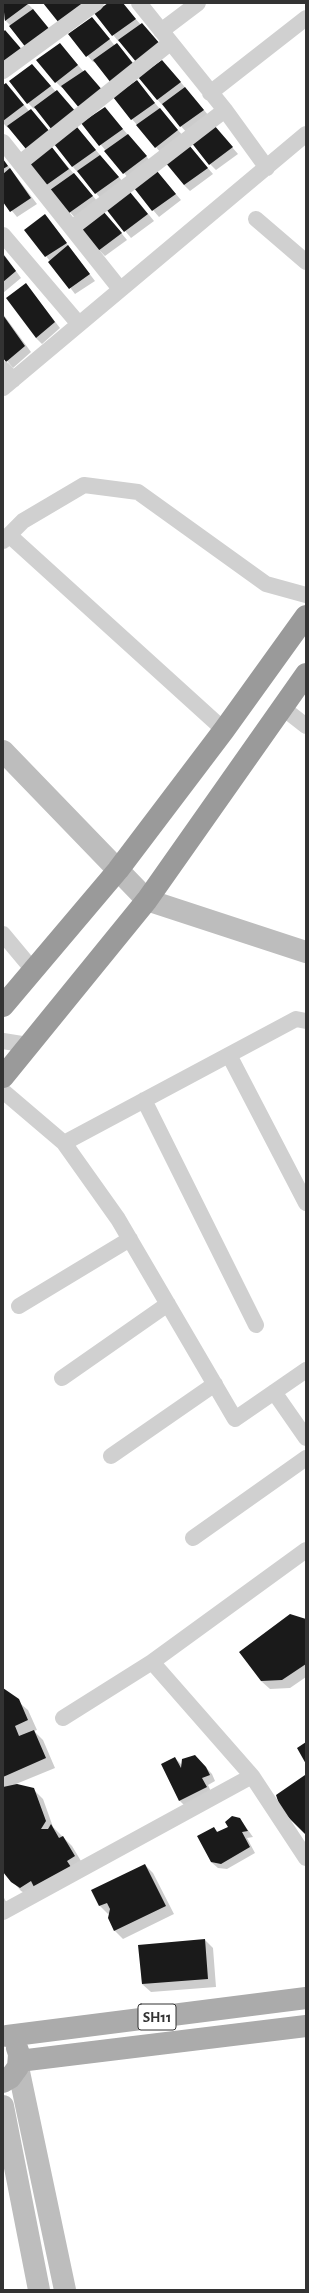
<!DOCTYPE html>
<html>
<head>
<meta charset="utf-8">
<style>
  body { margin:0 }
  #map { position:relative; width:309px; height:2293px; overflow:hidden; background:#fff; font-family:"Alegreya Sans",sans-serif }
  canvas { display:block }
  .frame { position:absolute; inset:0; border:4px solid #333; pointer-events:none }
</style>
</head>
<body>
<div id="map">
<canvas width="309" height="2293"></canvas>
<div class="frame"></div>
</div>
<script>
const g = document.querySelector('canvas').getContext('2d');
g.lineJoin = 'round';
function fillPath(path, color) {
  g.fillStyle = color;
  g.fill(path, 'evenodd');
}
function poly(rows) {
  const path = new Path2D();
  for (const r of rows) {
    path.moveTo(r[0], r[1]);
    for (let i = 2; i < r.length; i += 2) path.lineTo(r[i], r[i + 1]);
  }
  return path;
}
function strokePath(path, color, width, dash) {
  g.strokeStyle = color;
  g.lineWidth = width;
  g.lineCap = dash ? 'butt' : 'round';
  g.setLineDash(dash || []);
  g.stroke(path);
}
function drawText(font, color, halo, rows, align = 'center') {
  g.font = font + ' "Alegreya Sans",sans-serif';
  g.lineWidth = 4;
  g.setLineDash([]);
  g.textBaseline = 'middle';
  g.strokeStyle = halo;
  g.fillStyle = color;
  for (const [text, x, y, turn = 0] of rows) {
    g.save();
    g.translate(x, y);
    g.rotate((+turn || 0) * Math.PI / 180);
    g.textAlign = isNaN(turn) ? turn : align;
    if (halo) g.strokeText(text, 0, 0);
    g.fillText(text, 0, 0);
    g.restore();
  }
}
fillPath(poly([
  [3,3,27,3,34,10,11,26,3,18],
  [110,3,122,3,141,25,119,42,95,13],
  [98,24,115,46,123,51,141,72,93,62,69,34],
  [66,51,84,72,62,88,56,82],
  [168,67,209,116,187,133,157,99],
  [38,71,56,92,34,109,28,103],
  [3,86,12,90,29,111,8,128,3,123],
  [142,88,184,137,161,153,114,98],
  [105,108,152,163,129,179,83,123],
  [214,126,238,154,216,170,210,164],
  [83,135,124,183,102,200,73,167],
  [195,153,213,174,190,191,184,185],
  [57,154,98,202,76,219,46,185],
  [3,159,37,204,17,217,3,200],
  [163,179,181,200,159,217,153,210],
  [136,199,154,221,131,238,107,209],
  [45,215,95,281,75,294,46,256],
  [109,218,127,240,105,256,99,250],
  [3,253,21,278,3,293],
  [26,284,60,328,42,344,36,338],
  [3,314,31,352,13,368,3,356],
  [306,1620,306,1677,290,1688,270,1689,261,1681],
  [3,1689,28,1710,37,1730,34,1731,43,1740,55,1768,16,1784,33,1789,43,1799,53,1827,72,1846,84,1866,30,1896,21,1891,3,1870],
  [195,1756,212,1774,215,1781,208,1785,212,1794,186,1807,180,1801,162,1764,175,1758,182,1765],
  [240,1819,253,1837,247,1838,255,1853,227,1869,218,1868,211,1862,214,1828,219,1833],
  [145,1865,153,1873,174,1914,123,1939,115,1931,109,1918,110,1913,108,1914,100,1906,93,1891],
  [3,1896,10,1909,3,1913],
  [205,1940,213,1948,216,1987,151,1992,142,1984,139,1946]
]), '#0003');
fillPath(poly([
  [3,3,28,3,28,4,5,21],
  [43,3,81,3,83,6,59,23],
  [108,3,123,3,136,19,112,36,94,13],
  [33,9,51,31,27,49,9,26],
  [92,17,110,39,86,57,68,34],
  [142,23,161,45,137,63,118,40],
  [5,30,24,52,3,68,3,32],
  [60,43,78,65,55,83,36,60],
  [117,43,135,66,111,83,93,60],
  [162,60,181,82,157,100,138,77],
  [32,64,51,86,27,104,9,81],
  [85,70,104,92,80,109,61,86],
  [137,80,155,103,131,120,113,97],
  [6,83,24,105,3,121,3,85],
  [185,87,204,110,180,127,162,104],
  [57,90,76,112,52,130,34,107],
  [105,107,123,129,99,146,81,123],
  [160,108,178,130,155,148,136,125],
  [31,109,50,132,26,149,7,126],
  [214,125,233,147,209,165,191,142],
  [77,127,96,150,72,167,54,144],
  [128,134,147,156,123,174,104,151],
  [189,145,208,168,184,185,165,162],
  [51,146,69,169,45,186,27,163],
  [100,155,119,177,95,194,77,171],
  [3,159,8,166,3,169],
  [10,168,31,198,10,212,3,202,3,174],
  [157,171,176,194,152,211,134,188],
  [74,173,93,196,69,213,50,190],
  [130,192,148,214,124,232,106,209],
  [103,211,122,233,98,251,79,228],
  [45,214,67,243,45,257,24,230],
  [68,245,90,274,69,289,48,262],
  [3,254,16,271,3,282],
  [26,283,55,322,36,338,6,298],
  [3,315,25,346,6,362,3,358],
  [290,1614,306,1619,306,1664,282,1680,261,1681,239,1652],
  [3,1688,19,1699,28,1720,15,1726,19,1736,34,1730,46,1758,3,1777],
  [306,1742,306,1764,297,1748],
  [195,1755,206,1767,210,1775,202,1778,207,1787,179,1801,161,1764,175,1757,181,1768,182,1759],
  [305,1775,306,1776,306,1835,281,1810,276,1795],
  [17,1784,34,1788,46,1821,41,1829,48,1829,51,1824,59,1838,63,1836,75,1856,67,1861,71,1867,35,1889,31,1881,20,1888,11,1882,3,1872,3,1787],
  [232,1816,240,1818,248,1831,242,1832,250,1847,221,1864,211,1862,197,1836,214,1827,217,1832,228,1827,225,1822],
  [145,1864,166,1906,114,1931,108,1918,110,1909,107,1903,99,1906,91,1890],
  [205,1939,208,1979,142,1984,138,1945]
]), '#1a1a1a');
strokePath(poly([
  [139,3,225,110,267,168],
  [161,31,198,3],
  [3,71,96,3],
  [210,93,306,18],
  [3,142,120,289],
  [20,163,170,43],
  [256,219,306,262],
  [72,228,225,110],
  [3,235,78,323],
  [3,369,13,380],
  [3,388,306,134],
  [9,535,224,730],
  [3,541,23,521,84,485,138,492,266,584,306,595],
  [283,708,306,726],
  [3,934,33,970],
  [3,1041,28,1045],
  [229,1055,306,1203],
  [3,1091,64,1143,296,1019,306,1021],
  [144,1100,256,1325],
  [64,1143,118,1219,235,1419,306,1370],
  [19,1306,130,1239],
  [62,1378,168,1304],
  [274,1392,306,1438],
  [111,1456,215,1384],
  [193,1538,306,1458],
  [152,1662,306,1550],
  [63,1718,152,1662,252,1776,306,1858],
  [3,1912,252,1776]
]), '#d0d0d0', 16);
strokePath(poly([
  [3,751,147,900,306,952],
  [18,2067,65,2290],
  [3,2106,39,2290]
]), '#bdbdbd', 22);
strokePath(poly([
  [7,2036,306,1998],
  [19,2061,306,2026],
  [3,2082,10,2078,18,2067,19,2054,17,2048]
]), '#ababab', 22);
strokePath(poly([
  [3,1006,118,870,224,730,306,616],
  [3,1077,147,900,306,674]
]), '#9a9a9a', 22);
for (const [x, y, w] of [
  [157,2017,38]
]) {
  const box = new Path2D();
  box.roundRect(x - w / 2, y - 13, w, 26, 3);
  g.fillStyle = '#fff';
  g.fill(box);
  strokePath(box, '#333', 1);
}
drawText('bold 15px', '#333', null, [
  ["SH11",157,2017]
]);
</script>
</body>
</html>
